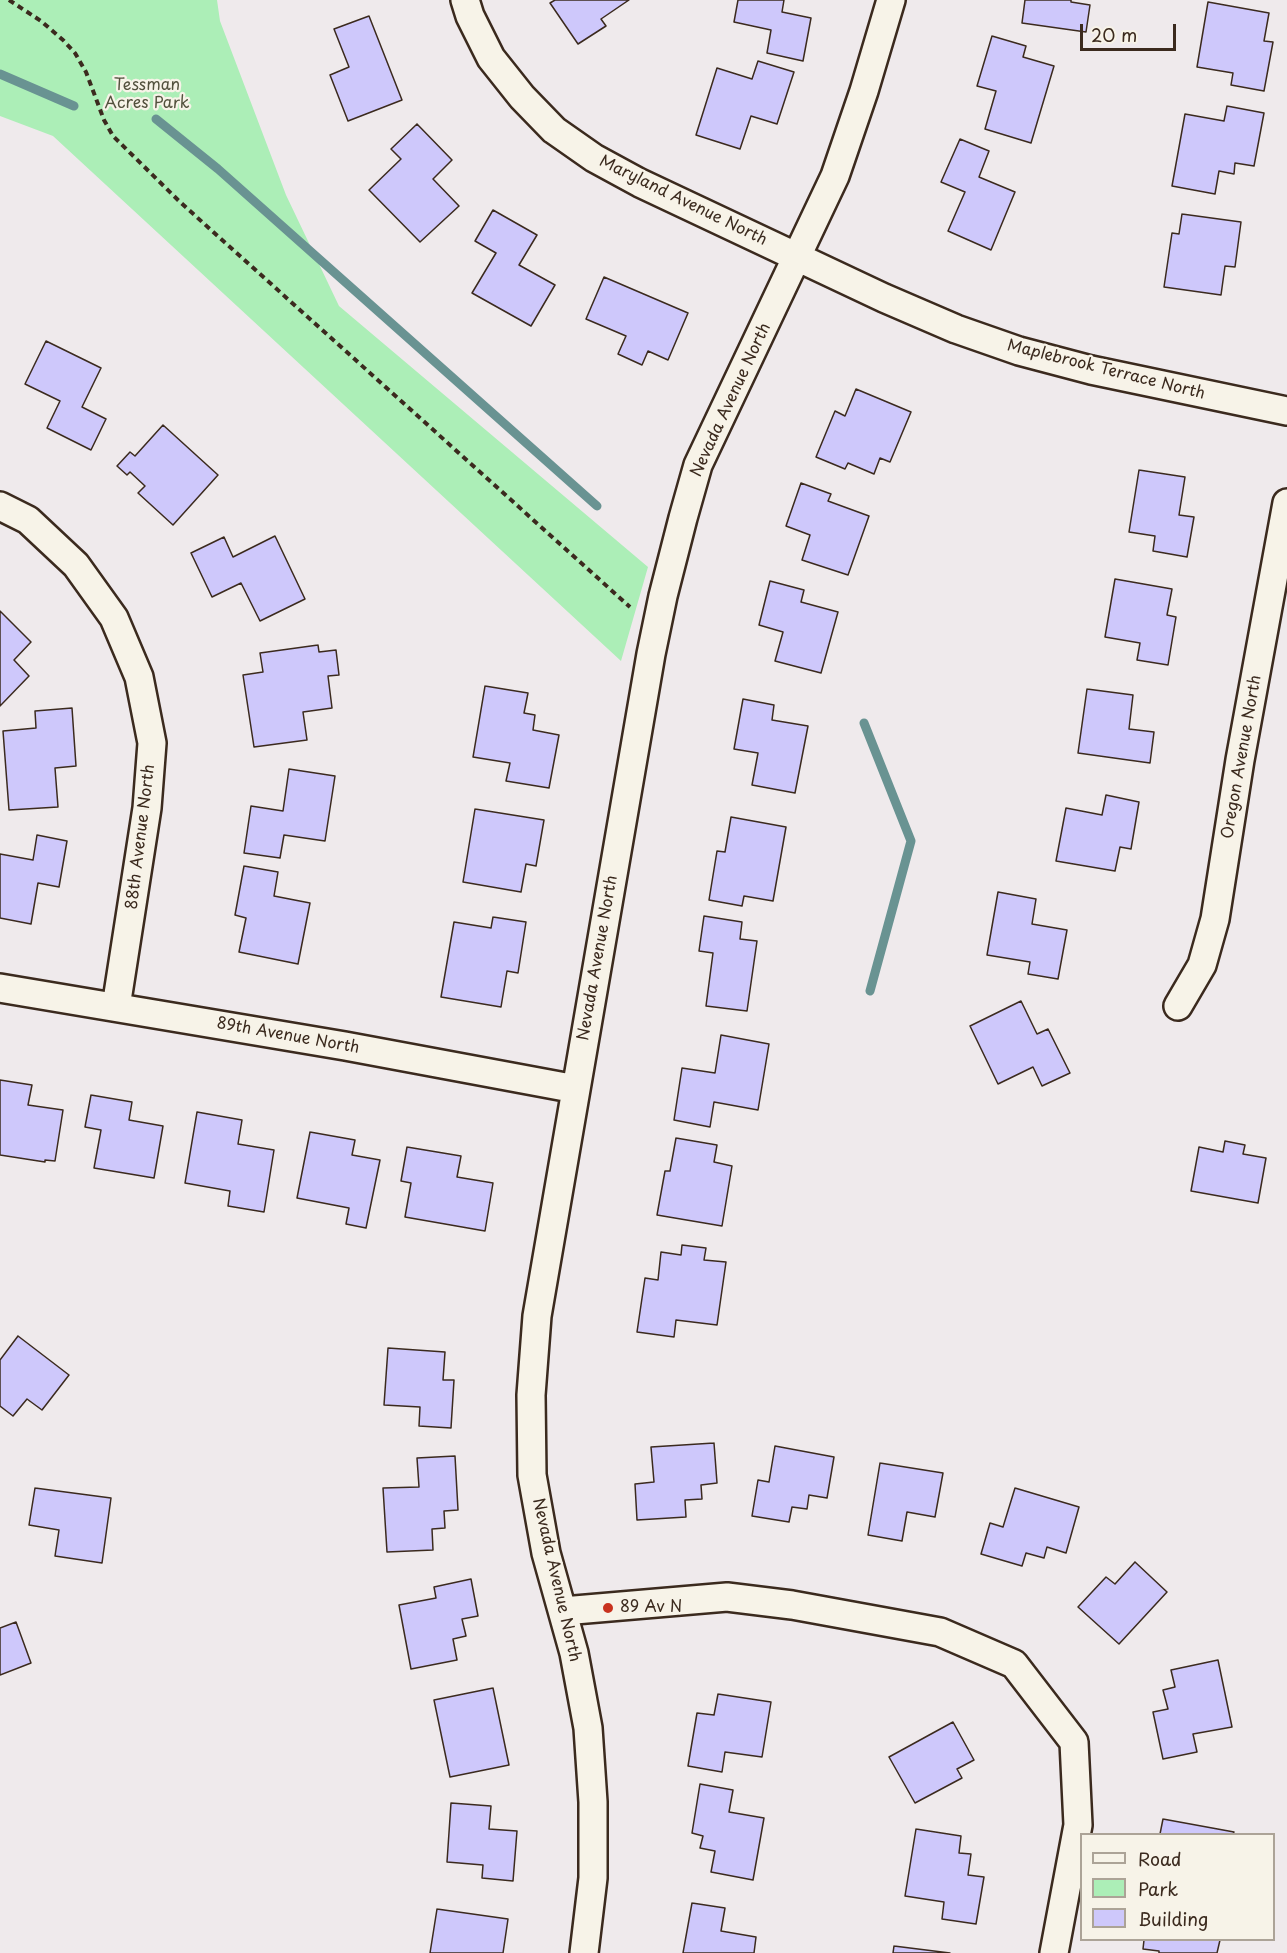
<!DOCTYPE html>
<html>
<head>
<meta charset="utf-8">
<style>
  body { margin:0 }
  #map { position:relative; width:1287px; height:1953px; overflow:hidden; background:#efeaec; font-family:"Playpen Sans",sans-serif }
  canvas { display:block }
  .legend { position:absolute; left:1080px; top:1833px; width:195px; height:108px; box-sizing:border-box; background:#f7f3e8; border:2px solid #aca397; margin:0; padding:8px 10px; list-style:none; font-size:18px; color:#3b2a1e }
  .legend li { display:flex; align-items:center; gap:12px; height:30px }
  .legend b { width:30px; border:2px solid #aca397 }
  .scale { position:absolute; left:1080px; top:24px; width:96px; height:27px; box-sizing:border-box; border:3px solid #3b2a1e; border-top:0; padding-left:8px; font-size:18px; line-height:21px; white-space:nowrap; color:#3b2a1e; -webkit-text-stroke:4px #f7f3e8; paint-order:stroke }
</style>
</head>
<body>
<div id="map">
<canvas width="1287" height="1953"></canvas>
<ul class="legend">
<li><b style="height:8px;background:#f7f3e8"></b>Road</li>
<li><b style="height:16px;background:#aceeb7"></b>Park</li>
<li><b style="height:16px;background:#cec8fb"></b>Building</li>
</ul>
<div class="scale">20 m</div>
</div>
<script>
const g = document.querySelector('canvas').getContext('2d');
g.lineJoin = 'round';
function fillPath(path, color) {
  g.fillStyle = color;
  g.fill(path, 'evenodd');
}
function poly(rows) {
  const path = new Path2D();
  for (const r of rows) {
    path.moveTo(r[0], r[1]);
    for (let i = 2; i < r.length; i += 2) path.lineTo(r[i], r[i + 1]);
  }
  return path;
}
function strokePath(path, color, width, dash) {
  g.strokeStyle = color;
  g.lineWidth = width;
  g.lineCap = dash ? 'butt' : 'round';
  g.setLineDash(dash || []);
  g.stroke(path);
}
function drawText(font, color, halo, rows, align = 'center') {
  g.font = font + ' "Playpen Sans",sans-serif';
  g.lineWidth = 4.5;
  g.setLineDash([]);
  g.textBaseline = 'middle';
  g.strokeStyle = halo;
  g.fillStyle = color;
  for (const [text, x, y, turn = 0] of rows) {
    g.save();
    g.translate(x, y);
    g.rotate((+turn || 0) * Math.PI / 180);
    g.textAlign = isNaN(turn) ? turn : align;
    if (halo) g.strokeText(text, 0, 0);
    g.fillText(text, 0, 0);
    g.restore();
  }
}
fillPath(poly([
  [0,0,217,0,220,21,286,195,339,306,648,567,621,661,53,136,0,116]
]), '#aceeb7');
strokePath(poly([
  [0,74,74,106],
  [156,119,218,169,597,506],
  [864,723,911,841,870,991]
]), '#699392', 9);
const building = poly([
  [555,0,629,0,601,19,606,26,578,44,550,3,555,0],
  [738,0,784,0,782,12,811,18,803,61,767,53,771,30,734,22,738,0],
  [1025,0,1071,0,1071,2,1090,5,1086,32,1022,23,1025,0],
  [1208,2,1269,13,1264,41,1273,42,1264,91,1231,85,1233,73,1197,67,1208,2],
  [369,16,402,100,348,121,330,75,349,67,334,29,369,16],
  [992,36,1026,46,1023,57,1054,66,1031,143,985,129,996,91,977,86,992,36],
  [758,61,794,72,777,124,751,116,740,149,696,135,717,68,752,79,758,61],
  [1227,106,1264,113,1254,166,1235,163,1234,174,1219,171,1215,194,1172,186,1185,114,1224,121,1227,106],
  [417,124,452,160,433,179,459,206,420,242,369,190,401,159,391,149,417,124],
  [960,139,989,151,979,177,1015,192,991,250,948,231,965,192,941,182,960,139],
  [493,210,537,235,519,265,555,285,531,326,472,293,496,253,475,241,493,210],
  [1182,214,1241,222,1235,267,1225,266,1221,295,1164,287,1172,233,1179,234,1182,214],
  [604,277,688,313,668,360,648,351,642,365,618,354,626,336,586,319,604,277],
  [46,341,101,368,82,407,106,419,91,450,47,428,60,401,25,384,46,341],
  [856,389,911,412,890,462,880,458,874,474,848,463,845,469,816,457,835,411,845,416,856,389],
  [163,425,218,475,173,525,138,493,145,486,130,472,127,475,117,466,130,452,135,456,163,425],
  [1139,470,1185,477,1179,515,1194,517,1187,557,1153,551,1155,536,1129,532,1139,470],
  [801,483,831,494,828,501,869,516,848,575,802,560,810,535,786,526,801,483],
  [275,536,305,599,260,621,241,583,212,597,191,553,224,537,233,557,275,536],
  [1115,579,1172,589,1167,615,1176,617,1168,665,1137,660,1140,643,1105,637,1115,579],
  [770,581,804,590,801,602,838,612,821,673,775,661,783,632,759,625,770,581],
  [0,611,31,642,14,660,29,676,0,706,0,611],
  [318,645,319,652,336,650,339,675,328,676,332,708,303,712,307,740,254,747,243,675,263,672,260,653,318,645],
  [485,686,528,693,524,713,535,715,533,730,559,735,549,788,506,781,510,763,473,757,485,686],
  [1087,689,1133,695,1129,729,1154,732,1150,763,1078,753,1087,689],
  [743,699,774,705,772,720,808,726,795,793,752,785,758,753,734,749,743,699],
  [72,708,76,766,55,768,58,807,9,810,3,731,36,728,35,711,72,708],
  [289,769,335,776,325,841,284,835,280,858,244,853,251,806,283,811,289,769],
  [1106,795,1139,802,1131,849,1120,847,1115,871,1056,861,1066,808,1102,815,1106,795],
  [475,809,544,820,536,866,526,864,521,892,463,882,475,809],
  [731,817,786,827,773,901,744,896,742,906,709,900,717,851,725,852,731,817],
  [37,835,67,841,59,887,38,883,31,924,0,918,0,854,33,860,37,835],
  [244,866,278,872,274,896,310,903,298,964,239,952,246,918,235,915,244,866],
  [998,892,1036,899,1032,924,1067,930,1058,979,1028,974,1030,962,987,955,998,892],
  [704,916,742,922,740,939,757,941,747,1011,706,1006,713,953,699,951,704,916],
  [493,917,526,922,518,973,507,971,501,1007,441,997,454,922,491,928,493,917],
  [1021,1001,1037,1034,1048,1029,1070,1073,1042,1086,1033,1067,998,1084,970,1026,1021,1001],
  [721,1035,769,1044,758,1110,714,1102,710,1127,674,1120,682,1068,715,1073,721,1035],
  [0,1080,32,1085,28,1105,63,1110,55,1161,45,1160,45,1162,0,1155,0,1080],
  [91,1095,132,1102,129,1120,163,1126,154,1178,94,1168,101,1130,85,1127,91,1095],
  [197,1112,242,1120,238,1144,274,1150,264,1212,228,1206,230,1191,185,1183,197,1112],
  [310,1132,355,1140,352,1155,380,1160,366,1228,346,1224,349,1208,297,1198,310,1132],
  [676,1138,717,1145,714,1162,732,1166,722,1226,657,1215,665,1171,670,1171,676,1138],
  [1225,1141,1245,1145,1243,1154,1266,1158,1258,1203,1191,1191,1199,1147,1223,1152,1225,1141],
  [407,1147,461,1156,457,1177,493,1183,485,1231,405,1217,411,1183,401,1181,407,1147],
  [682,1245,706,1248,704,1260,726,1262,717,1325,676,1320,674,1337,637,1332,645,1278,658,1280,661,1252,681,1255,682,1245],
  [18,1336,69,1375,42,1410,27,1399,13,1416,0,1406,0,1360,18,1336],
  [388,1348,445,1352,443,1380,454,1380,451,1428,419,1426,420,1407,384,1405,388,1348],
  [714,1443,717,1483,701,1485,702,1499,685,1500,686,1517,637,1520,635,1484,654,1482,651,1447,714,1443],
  [775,1446,834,1457,827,1498,809,1495,807,1509,792,1507,789,1522,752,1516,758,1480,769,1482,775,1446],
  [455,1456,458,1510,444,1511,445,1528,432,1529,433,1550,387,1552,383,1488,419,1487,417,1458,455,1456],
  [880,1463,943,1473,935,1517,907,1512,902,1541,868,1535,880,1463],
  [35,1488,111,1498,102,1563,55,1556,59,1530,29,1525,35,1488],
  [1015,1488,1079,1507,1066,1553,1047,1547,1044,1558,1026,1553,1022,1566,981,1554,990,1523,1003,1527,1015,1488],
  [1135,1562,1167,1592,1119,1644,1078,1607,1106,1577,1115,1584,1135,1562],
  [471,1579,478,1616,462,1619,466,1636,453,1639,457,1660,411,1669,399,1605,436,1598,434,1587,471,1579],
  [16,1622,31,1663,0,1675,0,1628,16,1622],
  [1218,1660,1232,1727,1193,1734,1197,1752,1163,1759,1153,1712,1168,1709,1163,1690,1175,1687,1171,1670,1218,1660],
  [493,1688,509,1765,450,1777,434,1700,493,1688],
  [718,1694,771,1702,762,1757,725,1752,722,1772,688,1766,697,1713,714,1715,718,1694],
  [953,1722,974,1760,957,1769,962,1778,915,1803,889,1757,953,1722],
  [700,1784,733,1790,729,1812,764,1818,753,1880,711,1872,715,1851,700,1848,703,1836,692,1833,700,1784],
  [451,1803,491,1806,489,1829,517,1831,513,1881,482,1878,483,1865,447,1862,451,1803],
  [1163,1819,1234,1832,1233,1834,1160,1834,1163,1819],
  [916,1829,961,1836,959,1853,971,1854,968,1875,984,1877,976,1924,942,1919,944,1902,905,1896,916,1829],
  [692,1903,725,1908,721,1931,756,1937,754,1953,683,1953,692,1903],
  [437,1909,508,1919,503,1953,430,1953,437,1909],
  [1144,1940,1220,1940,1217,1953,1159,1953,1159,1951,1143,1949,1144,1940],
  [894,1946,950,1953,893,1953,894,1946]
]);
fillPath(building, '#cec8fb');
strokePath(building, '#3b2a1e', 1.5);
const street = poly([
  [465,0,470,16,491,58,522,97,554,130,594,158,640,183,884,298,956,329,1019,351,1091,370,1287,411],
  [0,506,28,520,76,565,114,618,139,677,152,743,147,808,116,1007],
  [0,988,345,1046,576,1089],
  [1178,1006,1202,965,1215,919,1240,760,1287,503],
  [563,1611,727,1597,792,1605,940,1632,1014,1664,1074,1742,1078,1825,1054,1953],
  [584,1953,593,1878,593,1802,588,1728,574,1653,546,1553,532,1475,531,1395,537,1316,651,654,663,596,683,518,698,465,835,176,864,91,891,0]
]);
strokePath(street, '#3b2a1e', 32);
strokePath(poly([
  [9,0,41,21,63,40,75,53,86,72,104,120,113,136,180,202,630,607]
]), '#3b2a1e', 4, [6, 4.5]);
strokePath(street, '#f7f3e8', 27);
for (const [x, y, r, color] of [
  [608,1608,6,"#c8321e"]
]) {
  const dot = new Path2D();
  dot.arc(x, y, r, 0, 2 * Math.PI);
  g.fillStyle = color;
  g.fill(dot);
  strokePath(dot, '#f7f3e8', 2);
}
drawText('16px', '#52513d', '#f7f3e8', [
  ["Tessman",147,86],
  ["Acres Park",147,104]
]);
drawText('16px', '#3b2a1e', '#f7f3e8', [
  ["Maryland Avenue North",683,201,26],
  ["Maplebrook Terrace North",1106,370,14],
  ["Nevada Avenue North",731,400,-65],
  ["Oregon Avenue North",1242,757,-80],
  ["88th Avenue North",141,837,-83],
  ["Nevada Avenue North",598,958,-80],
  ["89th Avenue North",288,1036,10],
  ["Nevada Avenue North",556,1580,77]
]);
drawText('16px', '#3b2a1e', '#f7f3e8', [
  ["89 Av N",620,1608]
], 'left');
</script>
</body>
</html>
